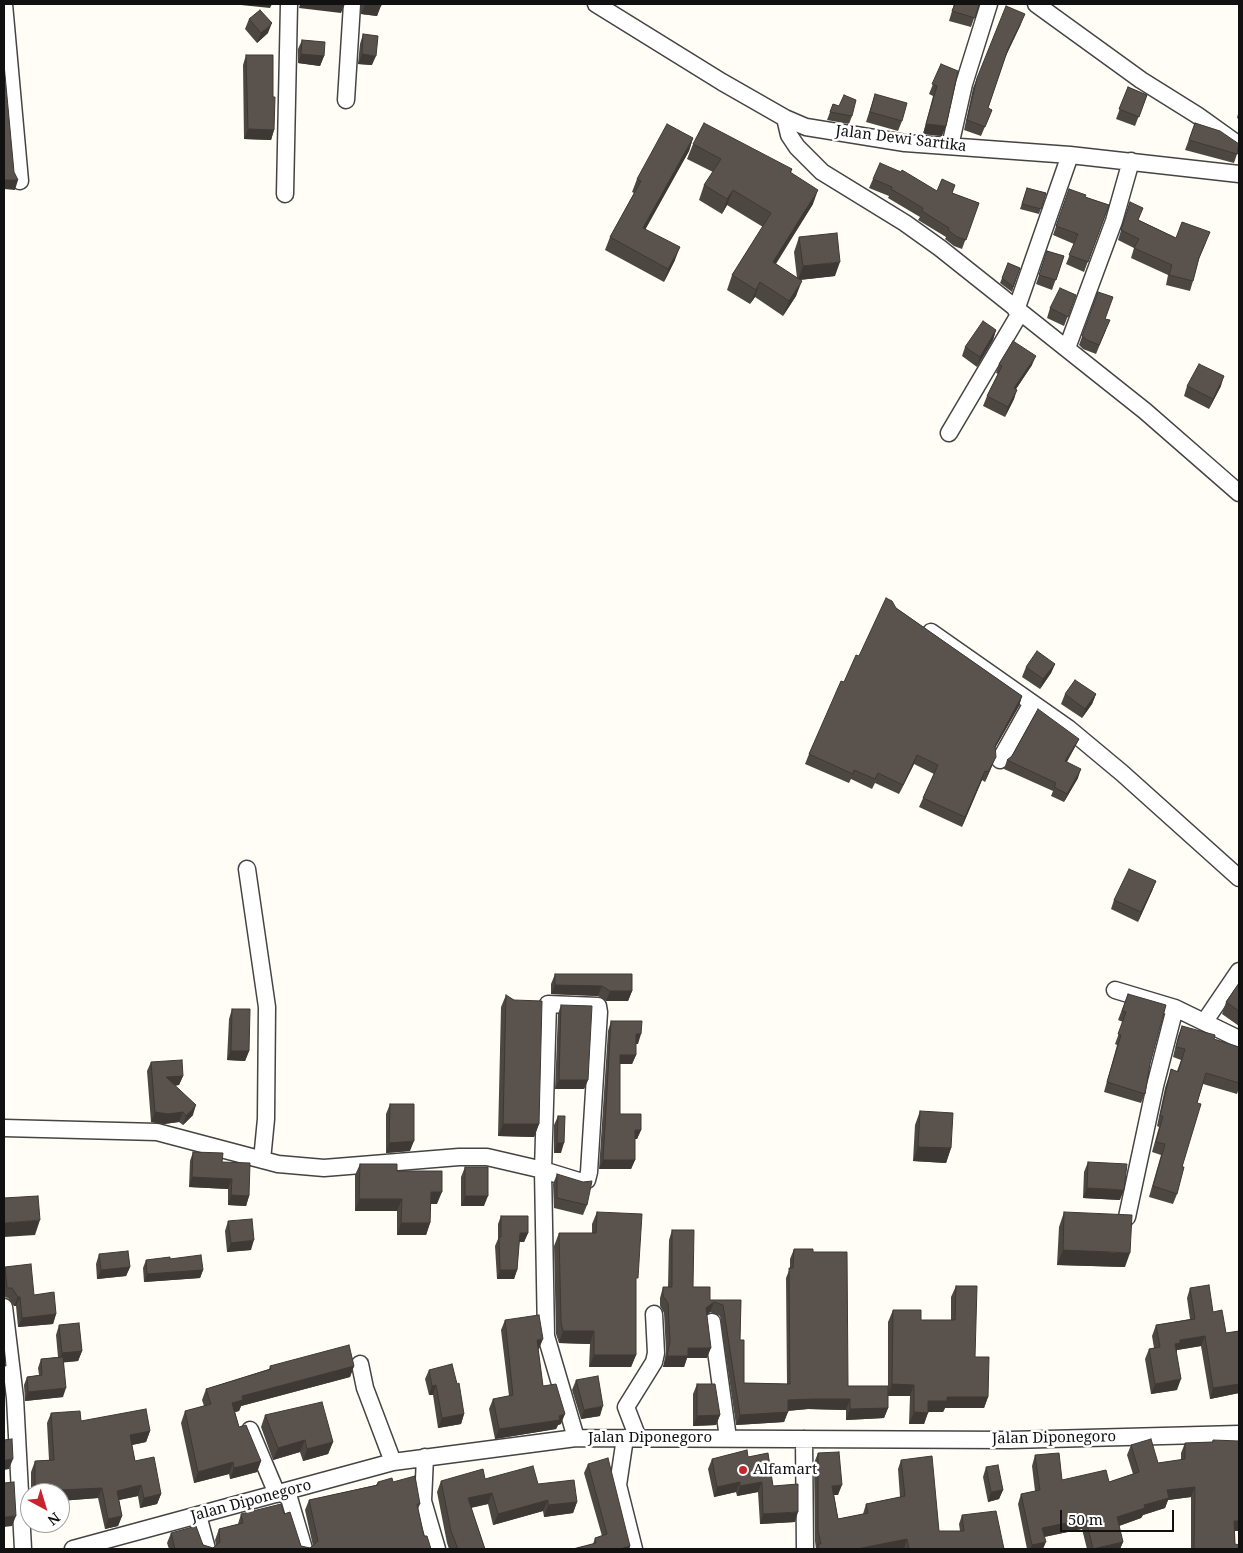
<!DOCTYPE html>
<html>
<head>
<meta charset="utf-8">
<style>
  body { margin:0 }
  #map { position:relative; width:1243px; height:1553px; overflow:hidden; background:#fffdf5; font-family:"Noto Serif",serif }
  canvas { display:block }
  .frame { position:absolute; inset:0; border:5px solid #111; pointer-events:none }
  .north { position:absolute; left:20px; top:1483px; width:50px; height:50px; box-sizing:border-box; background:#fff; border:1px solid #a0a0a0; border-radius:50%; rotate:141deg; font-size:14px; font-weight:700; line-height:20px; text-align:center; color:#111 }
  .north::after { content:''; display:block; margin:auto; width:18px; height:22px; background:#c4262e; clip-path:polygon(50% 0,100% 100%,50% 72%,0 100%) }
  .scale { position:absolute; left:1060px; top:1510px; width:114px; height:22px; box-sizing:border-box; border:2px solid #111; border-top:0; padding-left:6px; font-size:15px; line-height:18px; white-space:nowrap; color:#111; -webkit-text-stroke:4px #fff; paint-order:stroke }
</style>
</head>
<body>
<div id="map">
<canvas width="1243" height="1553"></canvas>
<div class="frame"></div>
<div class="north">N</div>
<div class="scale">50 m</div>
</div>
<script>
const g = document.querySelector('canvas').getContext('2d');
g.lineJoin = 'round';
function poly(rows) {
  const path = new Path2D();
  for (const r of rows) {
    path.moveTo(r[0], r[1]);
    for (let i = 2; i < r.length; i += 2) path.lineTo(r[i], r[i + 1]);
  }
  return path;
}
function strokePath(path, color, width, dash) {
  g.strokeStyle = color;
  g.lineWidth = width;
  g.lineCap = dash ? 'butt' : 'round';
  g.setLineDash(dash || []);
  g.stroke(path);
}
function fillPath(path, color) {
  g.fillStyle = color;
  g.fill(path, 'evenodd');
}
function drawText(font, color, halo, rows, align = 'center') {
  g.font = font + ' "Noto Serif",serif';
  g.lineWidth = 5;
  g.setLineDash([]);
  g.textBaseline = 'middle';
  g.strokeStyle = halo;
  g.fillStyle = color;
  for (const [text, x, y, turn = 0] of rows) {
    g.save();
    g.translate(x, y);
    g.rotate((+turn || 0) * Math.PI / 180);
    g.textAlign = isNaN(turn) ? turn : align;
    if (halo) g.strokeText(text, 0, 0);
    g.fillText(text, 0, 0);
    g.restore();
  }
}
const minor = poly([
  [4,4,20,181],
  [596,4,722,82,785,118,806,127,905,143,1070,155,1239,174],
  [1036,4,1141,80,1197,115,1239,145],
  [346,100,352,4],
  [785,118,789,135,797,147,822,172,905,223,940,248,1145,411,1239,493],
  [950,146,964,84,989,4],
  [285,194,289,4],
  [1016,310,1070,155],
  [1067,348,1114,221,1131,161],
  [949,433,1020,313],
  [931,632,1068,728,1122,773,1239,878],
  [1000,760,1032,703],
  [247,869,267,1007,266,1119,262,1160],
  [1115,990,1175,1008,1239,1039],
  [1205,1021,1239,971],
  [4,1128,157,1132,278,1164,324,1168,459,1157,487,1157,543,1170,582,1182,587,1180,589,1172,599,1012,598,1006,548,1004,543,1170,546,1336,576,1438],
  [1127,1217,1155,1086,1175,1008],
  [4,1307,15,1398,23,1549],
  [712,1322,728,1438],
  [360,1364,365,1388,393,1462],
  [250,1430,277,1494],
  [625,1438,618,1485,634,1549],
  [638,1438,626,1407,654,1362,656,1353,654,1314],
  [804,1439,805,1549],
  [425,1457,423,1501,437,1549],
  [287,1491,304,1549],
  [198,1515,207,1549],
  [73,1549,393,1462,576,1438,1010,1440,1239,1434]
]);
strokePath(minor, '#444', 19);
strokePath(minor, '#fff', 16);
fillPath(poly([
  [361,4,381,4,377,16,361,14],
  [954,4,979,4,971,27,949,21],
  [249,19,268,33,257,43,245,29],
  [1021,24,1005,58,988,108,992,110,981,136,964,130,973,88,977,78],
  [363,34,372,65,358,64,360,44],
  [302,40,324,56,320,66,298,63,298,49],
  [246,55,274,130,271,140,244,139,243,65],
  [941,64,942,136,923,134,933,96,929,94],
  [1128,87,1147,95,1135,126,1116,119],
  [875,94,902,121,898,131,866,122],
  [833,104,852,116,849,124,827,120],
  [1239,110,1239,119,1237,118],
  [1195,123,1237,154,1234,163,1185,150],
  [693,138,689,151,645,229,675,260,664,282,605,250,610,237,634,193,632,192,637,179],
  [693,144,792,169,791,173,813,204,776,264,797,278,794,252,799,237,835,276,800,280,796,296,783,316,755,297,750,304,727,290,732,275,763,227,727,205,722,214,699,200,704,185,713,172,687,159],
  [873,179,937,191,955,185,952,193,979,203,962,249,954,246,945,239,946,237,918,220,920,217,888,198,889,196,869,188],
  [1027,188,1046,193,1039,214,1020,209],
  [1069,189,1085,197,1109,205,1084,272,1066,264,1074,244,1053,235],
  [1130,202,1139,220,1176,238,1206,242,1198,261,1193,281,1190,291,1166,285,1168,275,1131,258,1134,248,1118,240],
  [1047,251,1064,256,1052,290,1036,284],
  [1008,263,1020,268,1012,292,1000,283],
  [1098,292,1105,319,1106,330,1096,354,1083,349,1079,345],
  [1076,295,1064,326,1047,318,1050,308],
  [996,330,993,340,977,367,962,356,965,347],
  [999,364,1032,365,1016,389,1014,399,1005,417,983,406,987,396,998,374,996,373],
  [1187,386,1221,386,1209,409,1184,396],
  [896,608,1022,696,1019,706,995,748,992,766,985,782,982,780,962,827,919,807,934,774,914,764,899,794,875,783,872,789,851,779,849,783,805,764,809,754,844,682,859,656],
  [1055,664,1051,673,1040,689,1022,677,1026,667],
  [1065,694,1096,694,1092,704,1082,718,1061,704],
  [1079,739,1075,747,1067,762,1078,778,1064,802,1051,796,1053,791,1004,769,1007,760],
  [1156,881,1152,891,1138,922,1111,909,1114,900],
  [555,974,632,991,628,1001,606,1001,598,996,551,994,551,984],
  [1239,983,1239,1026,1222,1014,1226,1002],
  [1128,994,1150,1064,1145,1094,1141,1103,1104,1092,1117,1045,1115,1044,1123,1022,1118,1020],
  [506,995,539,1124,534,1137,498,1136,501,1007],
  [561,1005,588,1080,584,1089,555,1089,558,1014],
  [232,1009,249,1051,245,1061,227,1060,229,1019],
  [611,1021,638,1044,636,1044,636,1055,632,1064,620,1064,620,1114,641,1130,637,1139,635,1139,635,1160,631,1169,599,1169,608,1031],
  [1182,1026,1214,1039,1239,1047,1239,1088,1237,1094,1203,1084,1197,1103,1182,1167,1177,1194,1173,1204,1149,1197,1161,1155,1152,1152,1159,1127,1157,1126,1165,1088,1171,1069,1177,1071,1181,1060,1173,1057,1178,1036],
  [151,1062,183,1076,179,1085,175,1086,193,1115,183,1125,179,1122,164,1124,151,1122,147,1071],
  [390,1104,410,1151,386,1153,386,1114],
  [920,1111,951,1148,946,1163,913,1161,915,1125],
  [558,1116,561,1153,554,1153,554,1125],
  [193,1152,222,1162,249,1196,246,1206,228,1205,228,1189,189,1187,190,1161],
  [1088,1162,1120,1200,1083,1198,1084,1172],
  [360,1164,397,1171,437,1204,431,1204,430,1223,426,1235,397,1235,397,1211,355,1211,355,1175],
  [465,1167,484,1206,461,1206,461,1177],
  [557,1174,587,1205,583,1215,554,1208,553,1184],
  [597,1212,636,1284,636,1355,631,1367,589,1367,590,1344,559,1343,556,1334,554,1246,559,1233,592,1233,592,1224],
  [1064,1212,1125,1267,1057,1265,1059,1227],
  [501,1216,528,1233,524,1242,519,1242,517,1270,514,1279,497,1279,495,1246,498,1239,498,1224],
  [228,1221,251,1250,227,1252,225,1231],
  [672,1230,693,1287,710,1300,741,1300,740,1340,744,1383,787,1384,786,1278,790,1268,790,1259,794,1249,813,1252,848,1386,888,1389,888,1322,893,1310,921,1320,951,1320,951,1297,956,1286,975,1357,988,1397,984,1408,945,1408,943,1412,928,1412,924,1424,909,1424,910,1396,888,1396,888,1408,884,1418,846,1420,846,1410,808,1409,788,1411,784,1422,736,1425,720,1316,710,1312,707,1315,707,1358,687,1358,684,1367,663,1367,666,1352,664,1313,660,1306,660,1298,663,1287,668,1287,669,1240],
  [99,1254,130,1267,126,1276,97,1279,96,1264],
  [170,1259,203,1270,200,1278,144,1282,143,1268,146,1260],
  [5,1267,34,1295,56,1314,53,1324,18,1327,16,1306,14,1306,8,1298,4,1297,4,1271],
  [1190,1288,1213,1312,1226,1333,1239,1331,1239,1393,1210,1399,1201,1346,1177,1350,1176,1353,1177,1390,1151,1394,1145,1359,1149,1349,1154,1348,1152,1336,1156,1325,1190,1319,1187,1298],
  [505,1320,539,1349,538,1349,543,1386,561,1424,558,1425,556,1429,495,1439,489,1409,493,1399,509,1396,501,1330],
  [59,1325,82,1351,78,1361,64,1362,63,1397,25,1401,24,1385,27,1377,39,1375,38,1368,41,1359,58,1357,56,1335],
  [270,1366,354,1366,350,1377,241,1406,239,1411,235,1412,239,1427,261,1461,257,1472,230,1479,229,1474,194,1483,181,1423,185,1411,204,1406,202,1400,206,1389,269,1369],
  [429,1370,464,1414,461,1424,438,1428,433,1395,429,1395,425,1379],
  [576,1380,600,1416,581,1419,572,1390],
  [697,1384,720,1415,716,1425,693,1426,693,1394],
  [51,1413,81,1421,150,1431,146,1442,132,1445,135,1461,161,1494,157,1504,140,1508,138,1496,119,1500,122,1516,118,1526,105,1529,98,1498,60,1501,60,1493,31,1493,31,1472,35,1461,49,1460,47,1423],
  [265,1415,333,1442,328,1454,303,1461,300,1452,273,1460,261,1427],
  [1213,1440,1235,1531,1235,1544,1239,1549,1191,1549,1191,1497,1168,1500,1165,1508,1143,1515,1141,1518,1119,1526,1123,1542,1120,1549,1087,1549,1082,1529,1044,1537,1043,1549,1027,1549,1018,1504,1021,1494,1035,1491,1032,1466,1035,1455,1062,1480,1109,1482,1133,1474,1127,1455,1131,1445,1158,1463,1181,1460,1181,1453,1185,1443,1212,1442],
  [818,1453,838,1495,834,1495,838,1519,863,1514,866,1504,900,1497,898,1469,901,1460,939,1531,960,1531,959,1524,962,1515,1004,1549,816,1549,815,1541,814,1463],
  [748,1457,773,1486,795,1522,760,1524,758,1492,737,1496,736,1492,714,1497,708,1469,712,1459],
  [588,1464,630,1546,629,1549,573,1549,593,1544,595,1538,602,1536,584,1473],
  [986,1467,1003,1490,999,1499,988,1502,983,1477],
  [485,1479,538,1484,577,1502,573,1513,544,1517,543,1511,493,1525,488,1504,471,1508,485,1549,449,1549,447,1543,437,1492,441,1481],
  [378,1482,393,1482,420,1504,418,1509,424,1536,431,1549,169,1549,167,1543,171,1533,213,1548,216,1546,215,1540,219,1529,238,1524,241,1514,284,1514,301,1546,310,1548,313,1546,305,1510,309,1500,376,1485]
]), '#4d4742');
fillPath(poly([
  [241,4,272,4,270,8,241,5],
  [300,4,345,4,341,13,299,8],
  [365,4,381,6,377,16,361,14],
  [1025,14,1021,24,1004,59,1008,49],
  [272,23,268,33,257,43,261,33],
  [301,54,324,56,320,66,298,63],
  [362,54,376,56,372,65,358,64],
  [926,124,946,126,942,136,923,134],
  [248,129,274,130,271,140,244,139],
  [693,138,689,151,639,241,643,228],
  [4,180,18,180,15,190,4,189],
  [733,190,727,205,722,214,727,199],
  [818,190,813,204,767,277,773,262],
  [680,247,675,260,664,282,668,269],
  [840,262,835,276,798,280,803,266],
  [802,281,796,296,783,316,789,301],
  [760,282,755,297,750,304,756,290],
  [996,330,993,340,977,367,980,357],
  [1036,356,1032,365,1010,398,1014,388],
  [1224,376,1221,386,1209,409,1213,399],
  [1017,390,1014,399,1005,417,1008,407],
  [1055,664,1051,673,1040,689,1043,679],
  [1096,694,1092,704,1082,718,1085,709],
  [1022,696,1019,706,991,755,995,746],
  [1079,739,1075,747,1062,769,1065,761],
  [917,755,914,764,899,794,903,785],
  [996,757,992,766,985,782,988,772],
  [1081,769,1078,778,1064,802,1067,794],
  [985,771,982,780,962,827,965,817],
  [1156,881,1152,891,1138,922,1141,912],
  [555,985,602,986,598,996,551,994],
  [610,991,632,991,628,1001,606,1001],
  [636,1034,641,1034,638,1044,633,1044],
  [231,1051,249,1051,245,1061,227,1060],
  [620,1055,636,1055,632,1064,617,1064],
  [183,1076,179,1085,162,1086,166,1077],
  [559,1080,588,1080,584,1089,555,1089],
  [196,1105,193,1115,183,1125,186,1116],
  [155,1112,183,1112,179,1122,164,1124,151,1122],
  [503,1124,539,1124,534,1137,498,1136],
  [635,1130,641,1130,637,1139,631,1139],
  [414,1141,410,1151,386,1153,389,1143],
  [557,1143,564,1143,561,1153,554,1153],
  [918,1147,951,1148,946,1163,913,1161],
  [603,1160,635,1160,631,1169,599,1169],
  [192,1177,232,1179,228,1189,189,1187],
  [1087,1188,1124,1190,1120,1200,1083,1198],
  [431,1192,442,1192,437,1204,427,1204],
  [231,1195,249,1196,246,1206,228,1205],
  [465,1196,488,1196,484,1206,461,1206],
  [359,1199,402,1199,397,1211,355,1211],
  [40,1220,35,1235,4,1237,4,1223],
  [401,1223,430,1223,426,1235,397,1235],
  [520,1233,528,1233,524,1242,517,1242],
  [254,1240,251,1250,227,1252,231,1243],
  [1063,1250,1130,1253,1125,1267,1057,1265],
  [130,1267,126,1276,97,1279,101,1270],
  [203,1270,200,1278,144,1282,147,1274],
  [500,1270,517,1270,514,1279,497,1279],
  [18,1297,20,1297,16,1306,14,1306],
  [714,1302,710,1312,703,1319,706,1308],
  [56,1314,53,1324,18,1327,22,1318],
  [563,1331,594,1331,590,1344,559,1343],
  [1205,1336,1201,1346,1177,1350,1176,1353,1175,1344,1180,1340],
  [543,1339,539,1349,533,1350,537,1340],
  [688,1348,711,1348,707,1358,687,1358,684,1367,663,1367,667,1356],
  [82,1351,78,1361,59,1363,62,1353],
  [594,1355,636,1355,631,1367,589,1367],
  [354,1366,350,1377,241,1406,239,1411,228,1414,232,1403,242,1396],
  [1181,1379,1177,1390,1151,1394,1155,1384],
  [892,1384,914,1385,910,1396,888,1396],
  [1239,1384,1239,1393,1210,1399,1213,1388],
  [436,1385,433,1395,429,1395,432,1386],
  [66,1388,63,1397,25,1401,28,1392],
  [947,1397,988,1397,984,1408,945,1408,943,1412,924,1412,928,1401],
  [812,1399,850,1399,846,1410,808,1409,784,1411,788,1400],
  [603,1406,600,1416,581,1419,584,1410],
  [888,1408,884,1418,846,1420,850,1409],
  [788,1412,784,1422,736,1425,740,1415],
  [914,1412,928,1413,924,1424,909,1424],
  [464,1414,461,1424,438,1428,442,1418],
  [565,1414,561,1424,558,1425,556,1429,495,1439,499,1429],
  [720,1415,716,1425,693,1426,697,1416],
  [150,1431,146,1442,127,1446,130,1435],
  [305,1440,300,1452,273,1460,278,1448],
  [333,1442,328,1454,303,1461,307,1449],
  [13,1459,9,1469,4,1470,4,1460],
  [261,1461,257,1472,230,1479,234,1468],
  [233,1462,229,1474,194,1483,198,1472],
  [740,1482,736,1492,714,1497,717,1487],
  [762,1482,758,1492,737,1496,740,1486],
  [141,1485,138,1496,114,1501,117,1491],
  [842,1485,838,1495,829,1495,832,1486],
  [1195,1487,1191,1497,1168,1500,1165,1508,1143,1515,1141,1518,1113,1528,1117,1517,1144,1505,1167,1490],
  [102,1488,98,1498,60,1501,60,1490],
  [1003,1490,999,1499,988,1502,991,1492],
  [492,1493,488,1504,464,1509,468,1498],
  [161,1494,157,1504,140,1508,144,1498],
  [548,1500,543,1511,493,1525,498,1514],
  [577,1502,573,1513,544,1517,548,1505],
  [798,1512,795,1522,760,1524,763,1514],
  [16,1516,12,1526,4,1527,4,1517],
  [122,1516,118,1526,105,1529,108,1519],
  [1086,1519,1082,1529,1039,1538,1042,1528],
  [1234,1521,1239,1521,1239,1531,1230,1531],
  [907,1539,904,1549,857,1549],
  [1046,1542,1043,1549,1030,1549,1032,1545],
  [1123,1542,1120,1549,1093,1549],
  [630,1546,629,1549,620,1549]
]), '#3f3936');
const building = poly([
  [365,4,381,4,381,6,365,4],
  [955,4,979,4,975,18,952,11,955,4],
  [1006,6,1025,14,1008,49,988,108,992,110,985,127,967,120,977,78,1006,6],
  [260,10,272,23,261,33,249,19,260,10],
  [363,34,378,36,376,56,362,54,363,34],
  [302,40,325,42,324,56,301,54,302,40],
  [246,55,273,55,273,97,275,97,274,130,248,129,246,55],
  [4,64,14,172,18,180,4,180,4,64],
  [941,64,958,71,946,126,926,124,937,86,932,84,941,64],
  [1128,87,1147,95,1139,117,1119,109,1128,87],
  [875,94,907,103,902,121,870,112,875,94],
  [844,95,856,100,852,116,830,112,833,104,839,106,844,95],
  [704,123,792,169,790,172,818,190,773,262,802,281,789,301,760,282,756,290,732,275,771,213,733,190,727,199,704,185,721,159,693,144,704,123],
  [1195,123,1220,131,1239,144,1237,154,1189,140,1195,123],
  [667,124,693,138,643,228,680,247,668,269,610,237,641,181,637,179,667,124],
  [880,163,901,172,902,170,937,191,942,179,955,185,952,193,979,203,966,240,957,237,948,230,949,228,922,211,923,208,891,189,892,187,873,179,880,163],
  [1027,188,1046,193,1041,209,1022,204,1027,188],
  [1069,189,1086,195,1085,197,1109,205,1088,262,1069,255,1078,234,1056,226,1069,189],
  [1130,202,1143,208,1138,220,1176,238,1182,222,1210,232,1199,258,1193,281,1169,275,1172,265,1134,248,1139,239,1121,230,1130,202],
  [837,233,840,262,803,266,799,237,837,233],
  [1047,251,1064,256,1056,280,1039,275,1047,251],
  [1008,263,1020,268,1013,287,1002,278,1008,263],
  [1060,288,1076,295,1068,317,1050,308,1060,288],
  [1098,292,1113,297,1105,319,1110,320,1099,345,1087,340,1082,336,1098,292],
  [983,321,996,330,980,357,965,347,983,321],
  [1013,341,1036,356,1014,388,1017,390,1008,407,987,396,1002,366,999,364,1013,341],
  [1199,364,1224,376,1213,399,1187,386,1199,364],
  [886,598,892,601,896,608,1022,696,995,746,996,757,988,772,985,771,965,817,923,798,938,765,917,755,903,785,878,773,875,779,854,770,853,774,809,754,841,681,844,682,856,655,859,656,886,598],
  [1037,651,1055,664,1043,679,1026,667,1037,651],
  [1075,680,1096,694,1085,709,1065,694,1075,680],
  [1038,709,1079,739,1065,761,1081,769,1067,794,1054,787,1056,783,1007,760,1012,756,1038,709],
  [1129,869,1156,881,1141,912,1114,900,1129,869],
  [555,974,632,974,632,991,610,991,602,986,555,985,555,974],
  [1239,983,1239,1011,1226,1002,1239,983],
  [1128,994,1166,1005,1150,1064,1145,1094,1107,1082,1121,1035,1118,1034,1126,1012,1122,1011,1128,994],
  [506,995,514,1000,542,1001,539,1124,503,1124,506,995],
  [561,1005,592,1006,588,1080,559,1080,561,1005],
  [232,1009,250,1009,249,1051,231,1051,232,1009],
  [611,1021,642,1021,641,1034,636,1034,636,1055,620,1055,620,1114,641,1114,641,1130,635,1130,635,1160,603,1160,611,1021],
  [1182,1026,1215,1035,1214,1039,1239,1047,1239,1083,1206,1073,1197,1103,1201,1104,1182,1167,1184,1167,1177,1194,1153,1186,1165,1144,1156,1142,1163,1116,1160,1116,1169,1078,1171,1069,1178,1072,1185,1049,1176,1047,1182,1026],
  [182,1060,183,1076,166,1077,196,1105,186,1116,183,1112,168,1114,155,1112,151,1062,182,1060],
  [390,1104,414,1104,414,1141,389,1143,390,1104],
  [920,1111,953,1113,951,1148,918,1147,920,1111],
  [558,1116,565,1116,564,1143,557,1143,558,1116],
  [193,1152,223,1153,222,1162,250,1163,249,1196,231,1195,232,1179,192,1177,193,1152],
  [1088,1162,1127,1164,1124,1190,1087,1188,1088,1162],
  [360,1164,397,1164,397,1171,442,1171,442,1192,431,1192,430,1223,401,1223,402,1199,359,1199,360,1164],
  [465,1167,488,1167,488,1196,465,1196,465,1167],
  [557,1174,583,1182,592,1181,587,1205,557,1198,557,1174],
  [38,1196,40,1220,4,1223,4,1198,38,1196],
  [597,1212,642,1214,638,1278,636,1278,636,1355,594,1355,594,1331,563,1331,561,1322,559,1233,596,1233,597,1212],
  [1064,1212,1132,1215,1130,1253,1063,1250,1064,1212],
  [501,1216,528,1216,528,1233,520,1233,517,1270,500,1270,499,1237,501,1237,501,1216],
  [252,1219,254,1240,231,1243,228,1221,252,1219],
  [672,1230,694,1230,693,1287,710,1287,710,1300,741,1300,740,1340,744,1340,744,1383,790,1384,789,1268,793,1268,794,1249,813,1249,813,1252,847,1252,848,1386,888,1386,888,1408,850,1409,850,1399,812,1399,788,1400,788,1412,740,1415,723,1305,714,1302,706,1308,711,1348,688,1348,688,1356,667,1356,670,1342,668,1303,663,1296,663,1287,672,1287,672,1230],
  [128,1251,130,1267,101,1270,99,1254,128,1251],
  [201,1255,203,1270,147,1274,146,1260,170,1257,170,1259,201,1255],
  [31,1264,34,1295,54,1292,56,1314,22,1318,20,1297,18,1297,12,1288,7,1288,5,1267,31,1264],
  [1209,1285,1213,1312,1222,1310,1226,1333,1239,1331,1239,1384,1213,1388,1205,1336,1180,1340,1180,1343,1175,1344,1181,1379,1155,1384,1149,1349,1160,1347,1156,1325,1195,1319,1190,1288,1209,1285],
  [956,1286,977,1286,975,1357,989,1357,988,1397,947,1397,947,1401,928,1401,928,1413,914,1412,914,1385,892,1384,893,1310,921,1310,921,1320,955,1320,956,1286],
  [539,1315,543,1339,537,1340,543,1386,556,1384,565,1414,559,1416,560,1420,499,1429,493,1399,513,1395,505,1320,539,1315],
  [79,1323,82,1351,62,1353,59,1325,79,1323],
  [4,1345,6,1366,4,1366,4,1345],
  [349,1345,354,1366,242,1396,243,1400,232,1403,239,1427,246,1425,261,1461,234,1468,233,1462,198,1472,185,1411,211,1404,206,1389,271,1369,270,1366,349,1345],
  [63,1357,66,1388,28,1392,27,1377,42,1375,41,1359,63,1357],
  [452,1364,457,1384,459,1383,464,1414,442,1418,436,1385,432,1386,429,1370,452,1364],
  [598,1376,603,1406,584,1410,576,1380,598,1376],
  [697,1384,715,1384,720,1415,697,1416,697,1384],
  [322,1402,333,1442,307,1449,305,1440,278,1448,265,1415,322,1402],
  [146,1409,150,1431,130,1435,135,1461,154,1457,161,1494,144,1498,141,1485,117,1491,122,1516,108,1519,102,1488,60,1490,60,1493,35,1493,35,1461,54,1460,51,1413,80,1411,81,1421,146,1409],
  [12,1439,13,1459,4,1460,4,1440,12,1439],
  [1151,1439,1158,1463,1185,1459,1185,1443,1213,1442,1213,1440,1239,1441,1239,1521,1234,1521,1235,1544,1239,1545,1239,1549,1194,1549,1195,1487,1167,1490,1169,1498,1144,1505,1145,1508,1117,1517,1123,1542,1093,1549,1086,1519,1042,1528,1046,1542,1032,1545,1021,1494,1040,1490,1035,1455,1059,1453,1062,1480,1106,1470,1109,1482,1139,1472,1131,1445,1151,1439],
  [747,1450,748,1457,768,1453,773,1486,798,1484,798,1512,763,1514,762,1482,740,1486,740,1482,717,1487,712,1459,747,1450],
  [839,1452,842,1485,832,1486,838,1519,868,1513,866,1504,905,1496,901,1460,932,1456,939,1531,964,1531,962,1515,996,1511,1004,1549,909,1549,907,1539,857,1549,819,1549,818,1544,821,1544,818,1531,818,1453,839,1452],
  [608,1458,630,1546,620,1549,573,1549,596,1543,595,1538,607,1534,588,1464,608,1458],
  [998,1465,1003,1490,991,1492,986,1467,998,1465],
  [533,1466,538,1484,574,1480,577,1502,548,1505,548,1500,498,1514,492,1493,468,1498,485,1549,458,1549,451,1531,441,1481,483,1469,485,1479,533,1466],
  [415,1476,420,1504,417,1504,424,1536,427,1536,431,1549,175,1549,171,1533,196,1526,203,1545,213,1548,220,1542,219,1529,243,1523,241,1514,281,1504,284,1514,290,1512,301,1546,310,1548,318,1541,309,1500,378,1485,378,1482,392,1478,393,1482,415,1476],
  [14,1482,16,1516,4,1517,4,1483,14,1482]
]);
fillPath(building, '#5a524d');
strokePath(building, '#3f3936', 1);
for (const [x, y, r, color] of [
  [743,1470,5,"#c4262e"]
]) {
  const dot = new Path2D();
  dot.arc(x, y, r, 0, 2 * Math.PI);
  g.fillStyle = color;
  g.fill(dot);
  strokePath(dot, '#fff', 2);
}
drawText('15px', '#111', '#fff', [
  ["Jalan Dewi Sartika",901,139,7],
  ["Jalan Diponegoro",650,1438],
  ["Jalan Diponegoro",1054,1438,-1],
  ["Jalan Diponegoro",251,1501,-15]
]);
drawText('15px', '#111', '#fff', [
  ["Alfamart",753,1470]
], 'left');
</script>
</body>
</html>
